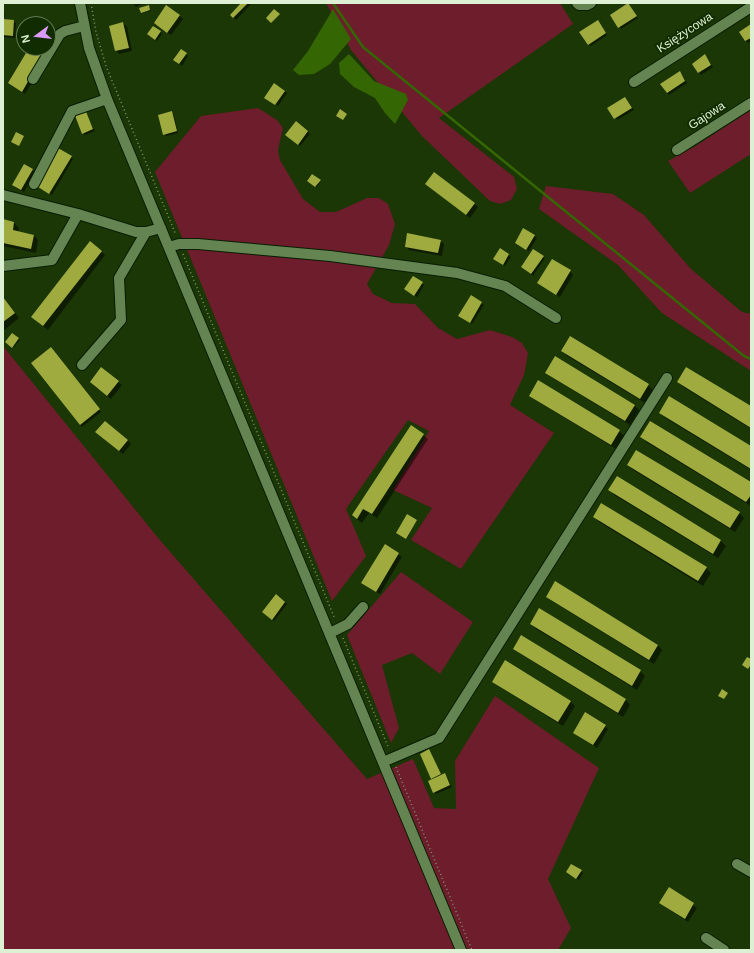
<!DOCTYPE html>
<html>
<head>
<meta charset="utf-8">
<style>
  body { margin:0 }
  #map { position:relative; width:754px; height:953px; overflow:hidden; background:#1b3705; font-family:Helvetica,sans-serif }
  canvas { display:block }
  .frame { position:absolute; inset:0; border:4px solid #def0d4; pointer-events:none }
  .north { position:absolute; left:16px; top:16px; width:40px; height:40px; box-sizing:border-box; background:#112d00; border:1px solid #637b55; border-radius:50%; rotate:255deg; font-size:11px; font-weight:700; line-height:16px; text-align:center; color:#def0d4 }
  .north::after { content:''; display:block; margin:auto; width:14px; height:18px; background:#da9af7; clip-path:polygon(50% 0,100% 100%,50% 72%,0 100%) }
</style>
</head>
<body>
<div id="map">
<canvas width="754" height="953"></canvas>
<div class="frame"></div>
<div class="north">N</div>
</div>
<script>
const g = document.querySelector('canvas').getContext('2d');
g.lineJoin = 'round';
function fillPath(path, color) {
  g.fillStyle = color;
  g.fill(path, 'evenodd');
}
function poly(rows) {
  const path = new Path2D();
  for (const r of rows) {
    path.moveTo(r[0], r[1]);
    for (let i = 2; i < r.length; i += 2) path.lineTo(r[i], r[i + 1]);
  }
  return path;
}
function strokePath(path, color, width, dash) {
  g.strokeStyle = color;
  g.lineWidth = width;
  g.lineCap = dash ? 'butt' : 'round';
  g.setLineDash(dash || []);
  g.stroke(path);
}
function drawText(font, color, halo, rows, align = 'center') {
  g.font = font + ' Helvetica,sans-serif';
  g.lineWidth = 4;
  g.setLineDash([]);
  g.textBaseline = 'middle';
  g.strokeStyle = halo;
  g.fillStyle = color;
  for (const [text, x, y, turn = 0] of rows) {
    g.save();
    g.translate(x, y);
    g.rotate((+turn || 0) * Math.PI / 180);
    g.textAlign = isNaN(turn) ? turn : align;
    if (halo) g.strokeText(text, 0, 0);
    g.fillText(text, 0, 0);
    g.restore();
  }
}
fillPath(poly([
  [326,3,560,3,573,24,439,118,514,177,517,189,511,200,500,204,490,201,422,136,351,50],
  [258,108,277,120,283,128,278,150,280,160,303,199,320,212,336,212,367,198,379,198,388,204,395,224,389,245,367,284,373,294,392,303,415,304,438,328,457,339,490,330,512,337,522,343,528,353,524,375,510,405,554,433,461,569,411,540,432,508,393,490,429,431,408,420,346,509,366,556,332,601,155,172,201,116],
  [751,110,751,154,690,193,668,161,694,147],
  [546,186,613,194,644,215,691,269,742,312,751,314,751,371,662,313,618,265,539,209],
  [3,346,159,539,367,779,413,759,434,808,456,809,455,761,495,696,599,768,548,879,571,928,558,950,3,950],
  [401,572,473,622,440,674,412,653,382,665,399,728,391,743,347,635]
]), '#6d1d2b');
fillPath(poly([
  [333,9,351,39,330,64,314,74,299,75,293,70,308,51],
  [349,54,374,81,406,94,408,100,395,124,385,113,375,98,354,87,340,74,339,63]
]), '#346603');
fillPath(poly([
  [133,3,144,3,136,7],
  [242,3,252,3,236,20,231,15],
  [3,6,5,17,3,17],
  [149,7,151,11,141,13],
  [630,7,638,18,621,29,612,16],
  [179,15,183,19,171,35,155,23],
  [3,20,14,21,16,23,15,38,3,37],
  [123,23,127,27,132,51,119,54,116,50],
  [600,23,607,35,591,46,588,44],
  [751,25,751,41,748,43,741,32],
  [160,32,162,34,157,41,150,36],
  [30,48,52,49,25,94,9,83],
  [186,54,188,56,182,66,177,62],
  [707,58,713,67,701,75,693,64],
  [682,75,687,83,669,95,667,93],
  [284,91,287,93,278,106,268,100],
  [625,98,634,110,617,120,615,118],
  [84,110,95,131,85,135,83,133],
  [172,112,174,115,178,133,166,136,164,134],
  [296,123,310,134,300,146,289,137],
  [71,157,73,159,52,195,39,187],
  [24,165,35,172,24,192,15,187],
  [434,173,478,207,470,218,430,187],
  [313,175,321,181,317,187,308,181],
  [3,220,14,223,19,228,18,232,34,235,38,240,36,253,3,246],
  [524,229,537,238,529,251,518,245],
  [440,241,444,244,442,256,409,250,406,246],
  [90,243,105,255,48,330,32,317],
  [500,250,511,257,505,266,497,261],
  [543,256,545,258,533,276,522,267],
  [570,271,573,275,560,297,539,283],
  [414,277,424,285,417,297,408,291],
  [471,296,484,305,472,324,462,318],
  [3,297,19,318,3,331],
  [13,334,20,340,13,348,6,342],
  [53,351,101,412,82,427,80,425],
  [562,351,648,385,653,390,645,403,567,356],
  [547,372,634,405,639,410,630,425,551,377],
  [118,382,122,385,111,399,94,386],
  [678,382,751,407,751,429,683,387],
  [530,395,619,431,624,436,616,449,535,400],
  [660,413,751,447,751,470,665,418],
  [423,435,428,439,377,518,369,513,362,523,358,520,353,515],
  [100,436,128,440,131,444,123,454],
  [642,437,751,484,751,506,646,442],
  [628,465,739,513,744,518,735,532,633,470],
  [617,478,721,541,726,546,718,558,614,495,610,490],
  [594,517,706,568,711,573,703,586,599,522],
  [416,520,407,539,398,534],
  [385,546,402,557,380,594,366,586],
  [547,597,658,645,662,650,654,664,552,601],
  [285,602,287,604,274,621,266,614],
  [540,610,640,671,645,676,637,690,536,629,531,624],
  [521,637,626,700,630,705,623,717,519,653,514,649],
  [493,682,570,701,575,706,563,726,498,686],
  [605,726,608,729,597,748,574,732],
  [429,751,442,776,445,775,447,777,452,787,436,794,434,792,433,780,421,754],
  [581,871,583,873,579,880,569,874],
  [669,888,697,908,688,922,664,906]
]), '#0007');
strokePath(poly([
  [333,3,363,47,744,356,751,359]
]), '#346603', 2.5);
fillPath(poly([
  [241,3,248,3,233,18,230,15],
  [628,3,637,16,618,28,610,15],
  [149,5,150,10,141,13,139,8],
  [166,5,180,15,167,33,154,23],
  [274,9,280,14,271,23,266,18],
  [3,19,14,20,13,36,3,35],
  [598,20,606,33,588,45,579,32],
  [123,22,129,48,115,51,109,26],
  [751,24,751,38,745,41,739,32],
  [153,26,161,31,155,40,147,34],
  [29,48,47,48,22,92,8,83],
  [181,49,187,53,179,64,173,60],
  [705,54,711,65,698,73,692,64],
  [680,71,685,81,667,93,660,84],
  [274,83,285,91,275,105,264,98],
  [625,97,632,108,614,119,607,108],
  [85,109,93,129,82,134,74,113],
  [340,109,347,114,343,120,336,116],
  [172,111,177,131,163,135,158,115],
  [296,121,308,131,298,145,285,135],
  [16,132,24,136,19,146,11,142],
  [58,148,72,156,49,194,35,185],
  [24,164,33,169,21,190,12,185],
  [434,172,475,203,466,215,425,184],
  [312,174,321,180,315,187,307,181],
  [3,219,14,222,13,230,34,235,31,249,3,243],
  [523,228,535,235,526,250,515,243],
  [407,233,441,240,438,253,405,247],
  [90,241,102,251,43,326,31,317],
  [500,248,509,254,503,265,493,259],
  [533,249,544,256,531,274,521,267],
  [552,259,571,270,556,295,537,283],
  [413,276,423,282,414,296,404,289],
  [471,295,482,302,470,323,458,316],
  [3,297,15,313,3,322],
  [12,333,19,338,12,348,5,342],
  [570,336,649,384,640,399,561,351],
  [51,347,100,409,80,425,31,363],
  [555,356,635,405,625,421,545,373],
  [101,367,119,381,107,396,90,382],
  [686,367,751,406,751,428,677,382],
  [538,380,620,430,611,445,529,396],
  [669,396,751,446,751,469,659,413],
  [105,421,128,440,119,451,95,432],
  [650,421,751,482,751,495,746,502,640,437],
  [411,425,424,434,372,514,363,509,357,519,352,515],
  [636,450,740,512,730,528,627,465],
  [617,476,721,540,713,554,608,490],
  [601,503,707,567,698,581,593,517],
  [407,514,417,520,406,539,396,533],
  [385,544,399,553,376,592,361,583],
  [555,581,658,645,649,660,546,597],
  [276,594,285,602,272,620,262,612],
  [539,608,641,670,632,686,530,624],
  [521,635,626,699,618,713,513,649],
  [747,657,751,659,751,664,748,669,742,665],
  [505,660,571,701,558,722,492,682],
  [722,689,728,693,724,699,718,696],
  [585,712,606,725,593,745,573,733],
  [429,749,441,774,431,779,420,754],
  [445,773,450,785,433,793,428,781],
  [571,864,582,870,576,879,566,872],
  [669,887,694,903,685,919,659,903]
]), '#9faa3f');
const minor = poly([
  [80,3,89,48,107,99,461,950],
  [577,3,579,5,587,5,591,3],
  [33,79,60,34,65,31,84,26],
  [634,82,751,7],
  [677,150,751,103],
  [34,184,72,111,107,99],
  [3,195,78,214,136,232,146,232,161,228],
  [169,247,179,244,198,244,330,256,457,273,505,286,556,318],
  [3,266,52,260,78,214],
  [82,365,121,320,119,278,146,232],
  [330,633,348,624,363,607],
  [383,762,439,738,667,378],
  [737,864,751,872],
  [706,938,724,950]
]);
strokePath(minor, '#081d00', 12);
strokePath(poly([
  [91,3,96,32,106,66,176,235],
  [183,254,335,619],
  [343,638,389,749],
  [396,767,472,950]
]), '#7d946d', 1.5, [1, 3]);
strokePath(minor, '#648452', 10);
drawText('12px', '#def0d4', '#112d00', [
  ["Księżycowa",685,33,-33],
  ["Gajowa",707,116,-33]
]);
</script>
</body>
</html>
